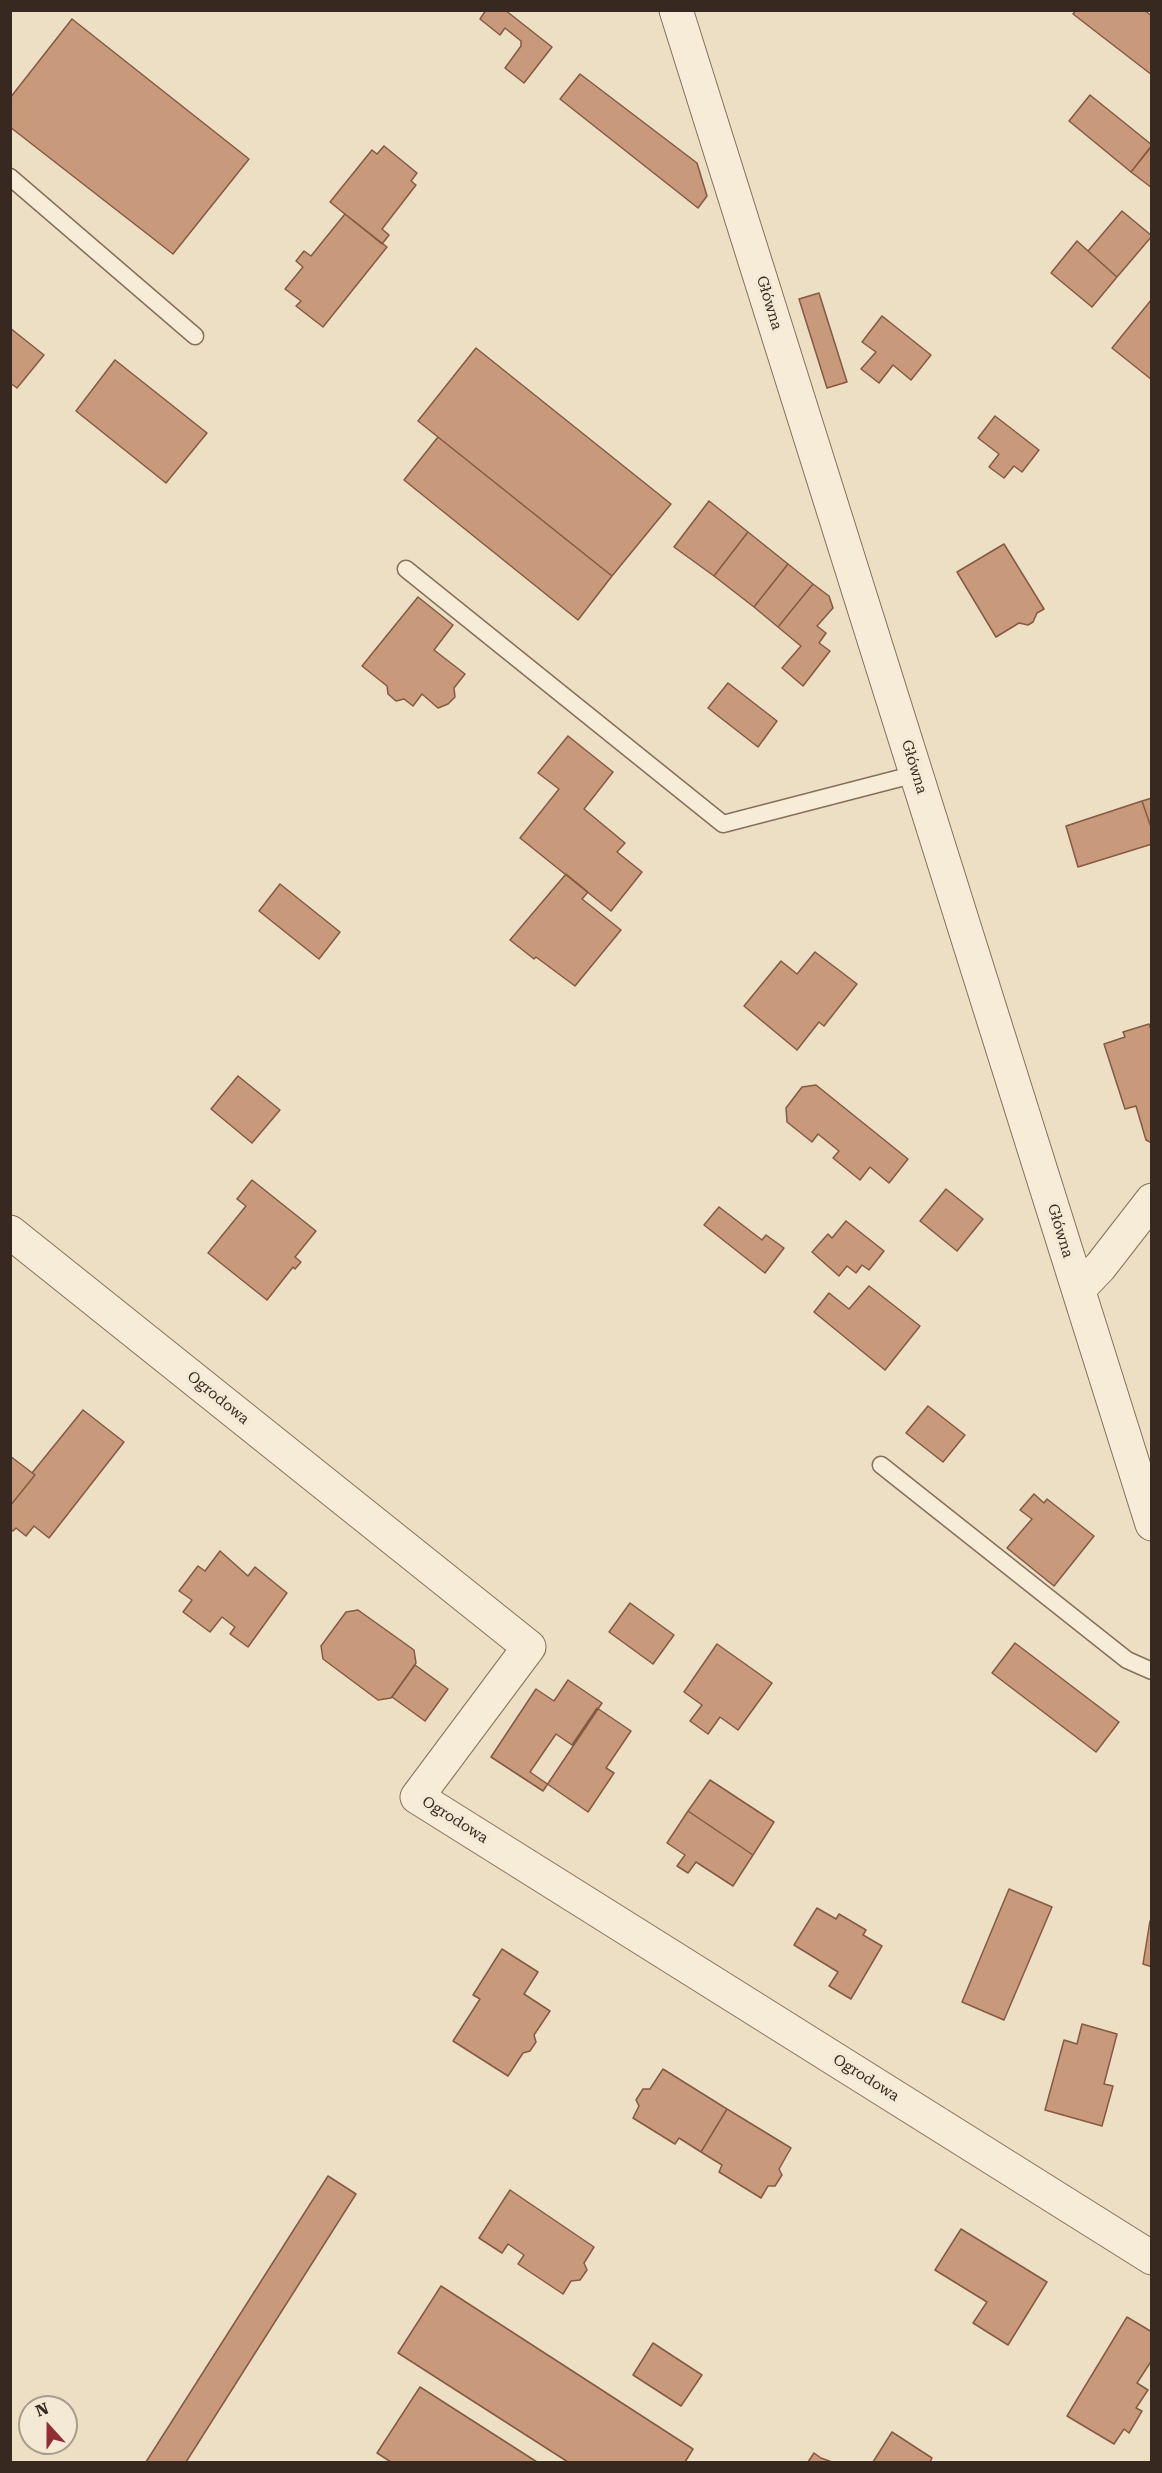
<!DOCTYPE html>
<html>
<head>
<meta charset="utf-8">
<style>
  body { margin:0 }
  #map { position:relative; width:1162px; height:2473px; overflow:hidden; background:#ecdfc4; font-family:"Roboto Serif",serif }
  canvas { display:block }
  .frame { position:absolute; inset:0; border:12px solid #37291f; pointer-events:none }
  .north { position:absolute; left:18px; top:2395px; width:60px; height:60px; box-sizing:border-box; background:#f4e9d4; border:2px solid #a89c8c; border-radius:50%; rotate:339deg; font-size:16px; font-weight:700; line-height:24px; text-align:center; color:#37291f }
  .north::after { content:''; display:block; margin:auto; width:21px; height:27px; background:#922e33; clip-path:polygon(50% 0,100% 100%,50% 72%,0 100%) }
</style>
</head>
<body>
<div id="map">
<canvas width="1162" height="2473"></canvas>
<div class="frame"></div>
<div class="north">N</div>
</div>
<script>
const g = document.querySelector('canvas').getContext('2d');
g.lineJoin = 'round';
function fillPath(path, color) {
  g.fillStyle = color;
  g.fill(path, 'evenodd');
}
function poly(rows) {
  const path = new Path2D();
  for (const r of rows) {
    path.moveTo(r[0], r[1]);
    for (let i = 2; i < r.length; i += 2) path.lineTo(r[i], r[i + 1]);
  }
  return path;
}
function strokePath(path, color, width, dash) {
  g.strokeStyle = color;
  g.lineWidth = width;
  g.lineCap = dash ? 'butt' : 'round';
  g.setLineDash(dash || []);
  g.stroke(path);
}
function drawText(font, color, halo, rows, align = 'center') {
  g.font = font + ' "Roboto Serif",serif';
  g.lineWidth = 6;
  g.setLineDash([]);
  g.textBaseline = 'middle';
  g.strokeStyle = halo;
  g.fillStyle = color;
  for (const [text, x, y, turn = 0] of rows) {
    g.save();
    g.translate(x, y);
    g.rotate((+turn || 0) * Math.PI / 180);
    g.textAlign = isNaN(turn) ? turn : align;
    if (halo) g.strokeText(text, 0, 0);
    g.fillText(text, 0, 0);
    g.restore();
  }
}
const building = poly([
  [486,10,505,10,552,47,524,83,505,68,521,46,521,41,505,28,500,35,480,19,486,10],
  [1076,10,1144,10,1152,16,1152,75,1073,14,1076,10],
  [72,19,249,159,173,254,10,127,10,98,72,19],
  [580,74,697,163,707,196,698,208,560,99,580,74],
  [1090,95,1152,145,1131,172,1069,121,1090,95],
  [384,146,417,173,411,181,416,185,382,229,389,235,382,244,330,202,372,150,377,154,384,146],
  [1152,146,1152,188,1131,172,1152,146],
  [1122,211,1152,236,1117,277,1088,251,1122,211],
  [345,214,387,247,323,327,296,306,301,301,285,289,303,267,296,261,304,251,311,256,345,214],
  [1077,241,1117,277,1092,307,1051,273,1077,241],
  [819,293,847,382,827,388,799,299,819,293],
  [1152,299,1152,380,1112,348,1152,299],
  [882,316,931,355,911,380,893,365,879,383,861,369,876,352,862,342,882,316],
  [10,328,44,355,17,388,10,383,10,328],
  [476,348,671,504,612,576,418,421,476,348],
  [115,360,207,433,166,483,76,411,115,360],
  [995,416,1039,450,1022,472,1014,466,1004,478,989,467,999,454,978,438,995,416],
  [438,437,612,576,578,620,404,480,438,437],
  [709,501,748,532,714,576,674,547,709,501],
  [748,532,788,564,754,607,714,576,748,532],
  [1004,544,1044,609,1037,613,1033,622,1028,625,1019,623,996,637,957,572,1004,544],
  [788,564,813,584,778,627,754,607,788,564],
  [813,584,829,596,833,608,817,626,826,633,819,643,830,651,803,686,782,668,801,646,778,627,813,584],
  [418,597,453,625,434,650,465,674,454,688,455,697,448,704,438,708,422,694,413,706,404,699,396,701,388,694,387,686,362,666,418,597],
  [728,683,777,721,758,747,708,708,728,683],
  [568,736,613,772,584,809,625,843,617,852,642,872,611,911,520,838,559,789,538,773,568,736],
  [1152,798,1152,830,1142,801,1152,798],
  [1142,801,1152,830,1152,844,1078,867,1066,826,1142,801],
  [566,874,588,892,582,899,621,930,575,986,536,957,534,959,510,940,566,874],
  [280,884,340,932,319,959,259,911,280,884],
  [815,952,857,984,824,1026,819,1022,797,1050,744,1006,781,961,797,974,815,952],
  [1149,1024,1152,1033,1152,1143,1146,1140,1136,1106,1125,1109,1104,1044,1125,1037,1123,1032,1149,1024],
  [238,1076,280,1110,252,1143,211,1109,238,1076],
  [816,1085,908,1159,889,1183,870,1167,860,1180,833,1158,839,1151,818,1134,812,1142,787,1122,786,1108,802,1087,816,1085],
  [252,1180,316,1231,295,1257,301,1262,295,1269,293,1267,267,1300,208,1253,246,1206,237,1199,252,1180],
  [946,1189,983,1219,957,1251,920,1221,946,1189],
  [719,1207,762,1240,766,1235,784,1248,765,1273,704,1225,719,1207],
  [846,1221,884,1251,869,1270,862,1265,856,1273,847,1266,839,1276,812,1252,828,1234,832,1238,846,1221],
  [869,1286,920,1326,885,1370,814,1312,829,1293,849,1309,869,1286],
  [928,1406,965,1435,943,1462,906,1433,928,1406],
  [83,1410,124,1442,49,1538,34,1526,26,1536,16,1528,13,1531,10,1529,10,1506,35,1475,32,1473,83,1410],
  [10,1456,35,1475,10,1506,10,1456],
  [1034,1494,1044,1503,1047,1499,1094,1536,1054,1586,1007,1548,1032,1519,1020,1510,1034,1494],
  [220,1551,248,1576,255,1567,287,1593,248,1647,230,1634,235,1627,222,1617,210,1632,183,1612,192,1600,179,1591,198,1566,205,1571,220,1551],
  [630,1603,674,1635,653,1664,609,1632,630,1603],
  [358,1610,414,1650,416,1663,391,1698,378,1700,323,1659,321,1646,346,1612,358,1610],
  [1015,1643,1119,1722,1096,1752,992,1673,1015,1643],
  [717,1644,772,1683,738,1730,720,1717,708,1734,690,1721,702,1705,684,1692,717,1644],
  [415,1665,448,1689,425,1721,392,1697,415,1665],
  [568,1680,602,1703,543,1791,491,1757,536,1689,554,1701,568,1680],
  [597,1708,631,1731,606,1768,614,1773,588,1812,530,1772,556,1734,572,1745,597,1708],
  [710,1780,774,1822,753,1855,688,1811,710,1780],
  [688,1811,753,1855,733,1886,696,1862,688,1873,677,1866,685,1855,667,1843,688,1811],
  [1009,1889,1052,1907,1004,2020,962,2002,1009,1889],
  [817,1908,836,1919,839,1914,866,1930,863,1935,882,1946,851,1999,829,1986,838,1972,794,1945,817,1908],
  [1150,1921,1152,1921,1152,1967,1143,1964,1150,1921],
  [502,1949,538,1972,524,1994,550,2011,534,2035,536,2042,530,2051,523,2053,508,2076,453,2041,480,1999,473,1995,502,1949],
  [1082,2024,1117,2034,1104,2084,1113,2086,1102,2126,1045,2110,1064,2040,1077,2044,1082,2024],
  [663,2069,727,2109,701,2152,679,2138,675,2144,633,2118,639,2106,636,2100,643,2089,650,2089,663,2069],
  [727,2109,791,2148,779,2169,782,2175,775,2186,768,2186,761,2198,719,2172,722,2165,701,2152,727,2109],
  [328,2176,356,2194,186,2462,146,2462,328,2176],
  [510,2190,594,2247,584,2263,587,2270,580,2280,571,2281,563,2294,518,2264,524,2255,508,2244,502,2253,479,2238,510,2190],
  [961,2229,1047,2282,1008,2345,973,2323,987,2302,935,2270,961,2229],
  [441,2286,693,2449,685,2462,568,2462,398,2353,441,2286],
  [1127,2317,1152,2332,1152,2360,1137,2383,1148,2390,1136,2408,1142,2411,1129,2433,1124,2429,1114,2444,1067,2416,1127,2317],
  [653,2343,702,2375,681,2406,633,2375,653,2343],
  [420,2387,537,2462,391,2462,377,2453,420,2387],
  [892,2432,932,2458,930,2462,873,2462,892,2432],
  [814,2453,821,2458,832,2462,808,2462,814,2453]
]);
fillPath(building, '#c9997c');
strokePath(building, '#845a42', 1.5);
const service = poly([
  [10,177,195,336],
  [406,569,723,824,916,774],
  [881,1465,1127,1660,1152,1671]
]);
const minor = poly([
  [676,10,1152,1524],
  [10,1232,529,1647,417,1797,1152,2258],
  [1079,1289,1100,1267,1152,1200]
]);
strokePath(service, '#86705c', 19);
strokePath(minor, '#86705c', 35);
strokePath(service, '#f7ecd7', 16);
strokePath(minor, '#f7ecd7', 33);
drawText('15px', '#37291f', '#f4e9d4', [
  ["Główna",769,303,73],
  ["Główna",914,767,73],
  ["Główna",1060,1231,73],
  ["Ogrodowa",218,1398,39],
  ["Ogrodowa",455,1820,32],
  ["Ogrodowa",866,2078,32]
]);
</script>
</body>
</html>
